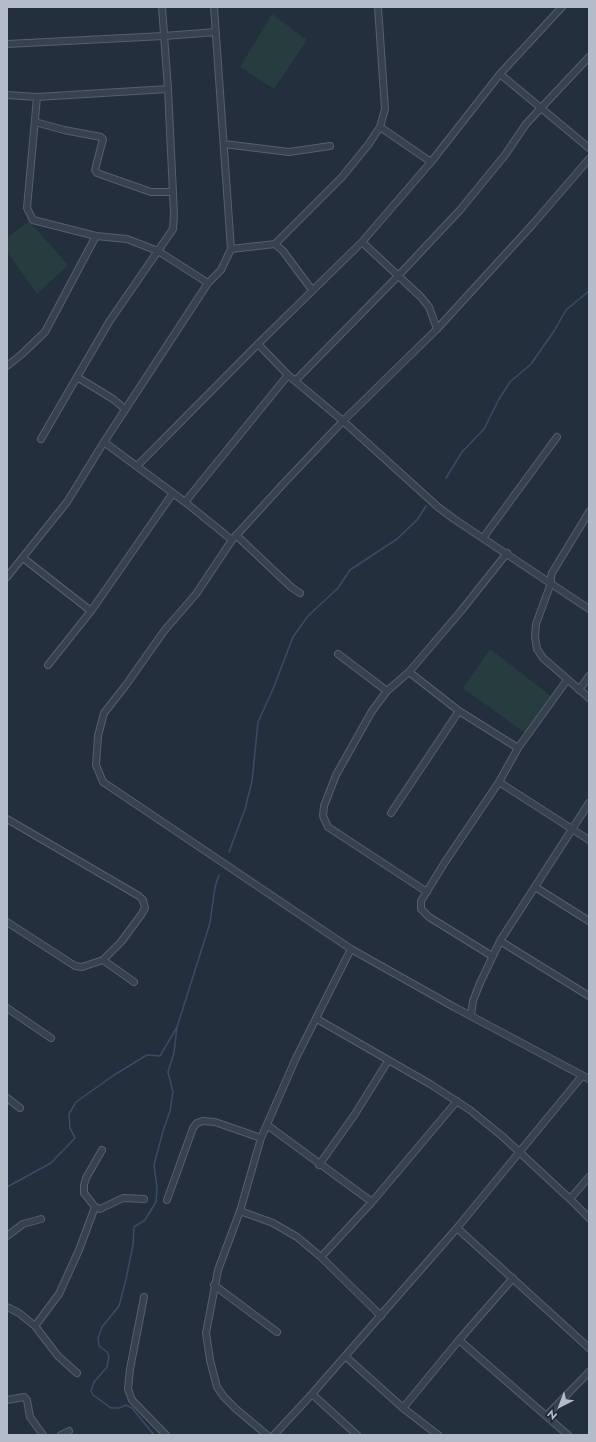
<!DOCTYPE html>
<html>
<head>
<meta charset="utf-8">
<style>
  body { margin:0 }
  #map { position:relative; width:596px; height:1442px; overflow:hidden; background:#242f3e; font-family:Jost,sans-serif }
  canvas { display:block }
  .frame { position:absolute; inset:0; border:8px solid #b4bcc9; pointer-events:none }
  .north { position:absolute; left:540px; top:1386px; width:40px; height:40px; -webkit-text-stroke:3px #1d2633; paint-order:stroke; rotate:222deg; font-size:11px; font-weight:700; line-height:16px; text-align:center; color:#b4bcc9 }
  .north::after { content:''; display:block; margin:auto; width:14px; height:18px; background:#b4bcc9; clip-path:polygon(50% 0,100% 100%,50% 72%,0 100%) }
</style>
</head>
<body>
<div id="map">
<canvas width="596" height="1442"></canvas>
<div class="frame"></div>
<div class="north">N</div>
</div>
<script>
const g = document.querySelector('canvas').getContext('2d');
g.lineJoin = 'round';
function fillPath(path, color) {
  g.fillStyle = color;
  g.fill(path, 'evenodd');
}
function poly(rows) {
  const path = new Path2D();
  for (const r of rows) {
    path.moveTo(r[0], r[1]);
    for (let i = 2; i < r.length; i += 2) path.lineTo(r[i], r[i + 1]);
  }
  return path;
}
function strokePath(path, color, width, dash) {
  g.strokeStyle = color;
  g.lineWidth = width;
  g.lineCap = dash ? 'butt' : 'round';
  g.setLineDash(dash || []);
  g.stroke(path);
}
fillPath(poly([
  [272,14,307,40,274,89,240,67],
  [29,221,68,265,37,294,7,252,7,238],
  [490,649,551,696,525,733,463,688]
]), '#263c3f');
strokePath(poly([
  [446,478,462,452,484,429,499,399,510,382,531,364,554,331,566,310,589,291],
  [229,852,245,809,252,781,258,722,273,689,293,637,308,616,338,588,350,570,397,539,417,520,426,506],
  [7,1187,51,1163,75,1138,70,1128,69,1114,76,1102,114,1075,147,1055,160,1056,177,1027,210,923,215,887,219,875],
  [154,1435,132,1408,126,1405,119,1408,111,1408,93,1395,91,1391,94,1382,107,1367,109,1356,107,1352,99,1346,98,1338,102,1327,119,1306,126,1279,133,1245,134,1227,145,1220,156,1202,157,1188,154,1165,163,1131,170,1111,173,1092,168,1072,174,1053,177,1027]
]), '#394c67', 1.5);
const minor = poly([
  [7,44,164,36,216,32],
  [500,74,589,148],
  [7,95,37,97,168,89],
  [37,97,27,208,33,220,96,236,127,239,158,251,208,283],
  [35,122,64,130,101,137,103,139,95,170,97,173,151,192,172,192],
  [380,127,431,162],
  [224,144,289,152,330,146],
  [589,159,533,224,437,329,343,421,284,483,232,540,196,594,164,631,126,685,104,713,98,736,96,765,103,782,351,949,454,1007,589,1079],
  [362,242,421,297,429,307,437,329],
  [275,244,342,177,368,145,380,127,385,109,378,7],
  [231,249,275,244,283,251,312,290],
  [258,344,288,375,343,421,438,507,454,519,589,609],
  [7,366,22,354,45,332,96,236],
  [77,377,113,399,125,409],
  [296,380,399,275,460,210,505,155,526,124,589,57],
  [41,439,109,322,173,229,174,214,168,89,162,7],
  [104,442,185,502,232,540],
  [137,466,258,344,362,242,431,162,500,74,562,7],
  [185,502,288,375],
  [589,512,552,573,551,577,551,583,536,624,535,637,537,649,543,658,589,698],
  [236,535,291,587,300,593],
  [483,538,557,437],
  [23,558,91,611],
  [7,577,67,502,104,442,208,283,221,270,231,249,214,7],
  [338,654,387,691],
  [48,665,91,611,173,493],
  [409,672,459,711,518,748],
  [579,690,589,676],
  [499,782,589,840],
  [391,813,459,711],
  [7,819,139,896,143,900,145,908,141,915,121,942,103,960],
  [535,887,589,921],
  [427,892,328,827,323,816,324,806,336,775,372,711,387,691,409,672,461,611,507,553],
  [7,922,75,966,82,967,103,960,134,982],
  [500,941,589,996],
  [492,956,429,917,421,909,421,901,445,862,499,782,518,748,567,680],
  [7,1008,51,1038],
  [471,1015,473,1001,480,983,500,941,589,803],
  [317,1019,430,1084,470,1110,502,1136,570,1199,589,1218],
  [7,1098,20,1108],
  [267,1125,372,1202],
  [319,1165,355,1114,388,1061],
  [570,1199,589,1177],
  [167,1200,193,1128,197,1123,203,1121,215,1122,261,1138],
  [95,1207,100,1209,123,1198,144,1199],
  [240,1211,273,1223,297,1237,321,1257,381,1316],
  [457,1228,589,1348],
  [7,1236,23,1224,41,1219],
  [321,1257,372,1202,457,1101],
  [214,1285,277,1332],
  [144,1297,130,1369,128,1389,132,1400,166,1435],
  [7,1307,19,1313,35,1326,58,1356,77,1373],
  [35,1326,59,1294,79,1250,95,1207,84,1193,84,1185,86,1178,102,1150],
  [459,1340,568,1435],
  [345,1356,403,1408,438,1435],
  [312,1394,357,1435],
  [7,1400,24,1397,27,1400,30,1417,43,1435],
  [403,1408,459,1340,513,1278],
  [547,1415,589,1372],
  [61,1435,69,1431],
  [267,1435,236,1409,224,1397,217,1387,210,1360,206,1333,218,1270,240,1211,261,1138,296,1058,351,949],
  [274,1435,312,1394,457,1228,582,1076]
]);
strokePath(minor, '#565f6c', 8);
strokePath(minor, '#38414e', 6);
</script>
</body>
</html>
